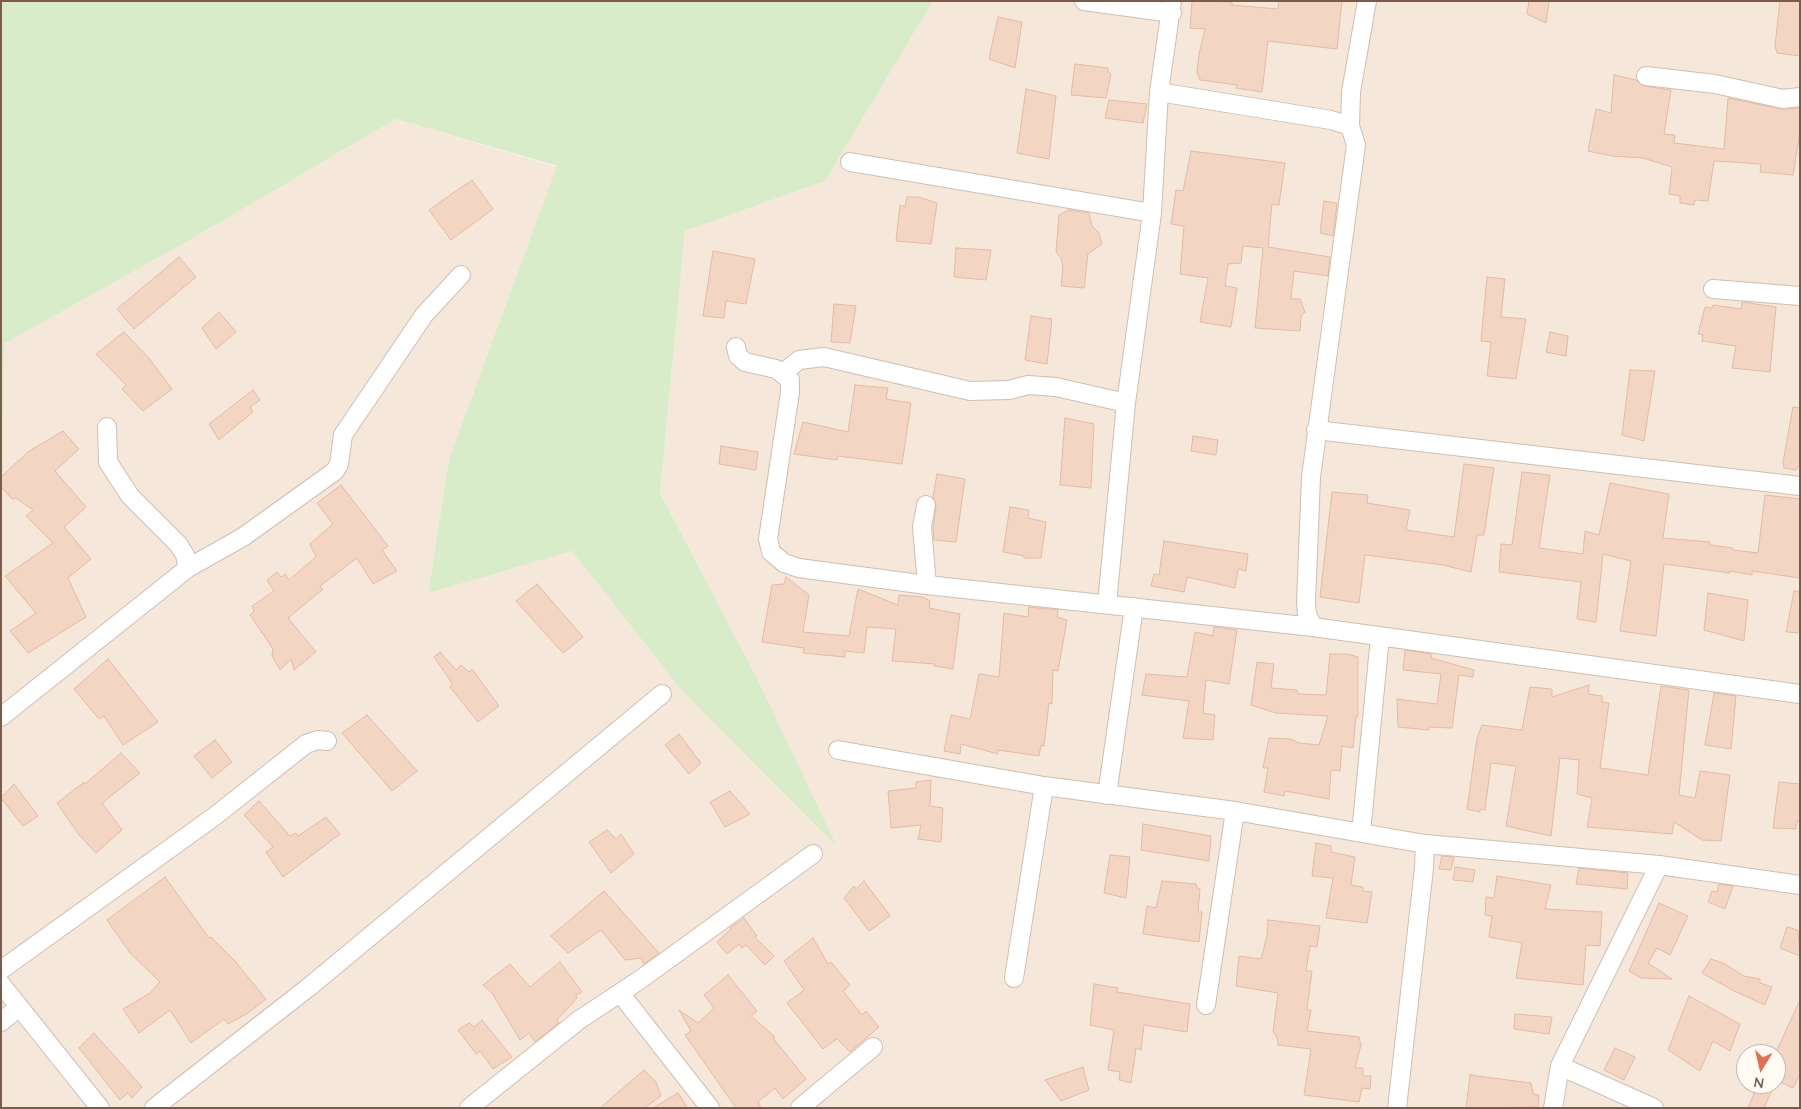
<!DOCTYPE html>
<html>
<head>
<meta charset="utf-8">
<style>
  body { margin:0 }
  #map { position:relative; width:1801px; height:1109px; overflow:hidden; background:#fdf6ec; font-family:Quicksand,sans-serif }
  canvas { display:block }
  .frame { position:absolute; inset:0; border:2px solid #7a5c4d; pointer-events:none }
  .north { position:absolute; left:1736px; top:1044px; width:50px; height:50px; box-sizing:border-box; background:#fffaf3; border:1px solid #cabbb1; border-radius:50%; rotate:189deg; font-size:14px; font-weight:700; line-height:20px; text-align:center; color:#7a5c4d }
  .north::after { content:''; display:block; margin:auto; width:18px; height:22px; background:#e76f51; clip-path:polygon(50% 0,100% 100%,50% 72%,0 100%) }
</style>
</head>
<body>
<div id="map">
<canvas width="1801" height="1109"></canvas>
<div class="frame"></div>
<div class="north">N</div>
</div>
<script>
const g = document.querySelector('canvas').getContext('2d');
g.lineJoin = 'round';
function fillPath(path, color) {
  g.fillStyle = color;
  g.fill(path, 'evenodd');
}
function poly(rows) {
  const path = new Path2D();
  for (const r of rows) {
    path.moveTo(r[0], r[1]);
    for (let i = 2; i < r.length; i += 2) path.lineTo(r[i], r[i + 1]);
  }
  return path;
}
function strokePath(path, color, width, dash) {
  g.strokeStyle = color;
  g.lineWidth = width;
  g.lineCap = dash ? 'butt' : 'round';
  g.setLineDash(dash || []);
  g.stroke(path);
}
fillPath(poly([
  [933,1,1800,1,1800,1108,1,1108,1,493,3,486,4,344,195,237,396,119,557,167,449,459,428,592,572,551,682,691,836,846,757,678,660,493,685,231,825,181],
  [1746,1054,1776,1054,1776,1084,1746,1084]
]), '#f5e8da');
fillPath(poly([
  [1,1,933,1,825,181,685,231,660,493,757,678,837,847,682,691,572,551,428,593,449,459,557,166,396,119,195,237,4,344,3,486,1,493]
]), '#d8ecc9');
const building = poly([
  [1192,1,1232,2,1232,5,1278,9,1279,1,1342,1,1337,49,1268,41,1262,92,1236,88,1237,85,1200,80,1197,72,1199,54,1205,29,1190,28,1192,1],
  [1529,1,1549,1,1546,23,1527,14,1529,1],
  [1780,1,1800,1,1800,56,1777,53,1775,46,1780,1],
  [998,17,1022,22,1015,68,989,59,998,17],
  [1075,64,1108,68,1108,72,1111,74,1106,98,1071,95,1075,64],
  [1614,75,1636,80,1644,86,1671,90,1664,134,1675,135,1674,143,1724,149,1728,98,1781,109,1800,108,1800,132,1793,175,1760,172,1761,164,1714,161,1708,201,1695,200,1694,205,1680,203,1680,196,1669,194,1672,167,1643,158,1612,156,1588,151,1596,109,1611,113,1614,75],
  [1026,89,1056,96,1049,159,1017,153,1026,89],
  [1109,100,1147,104,1143,123,1105,118,1109,100],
  [1191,151,1285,163,1279,205,1272,204,1268,247,1330,257,1328,276,1294,271,1291,299,1300,299,1305,312,1301,316,1300,331,1255,328,1263,248,1243,246,1241,263,1228,264,1225,286,1237,288,1231,327,1200,322,1208,278,1180,274,1184,226,1171,224,1176,190,1183,191,1191,151],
  [472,180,493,209,451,240,429,210,472,180],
  [907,197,919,197,937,203,931,244,896,241,900,205,905,207,907,197],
  [1324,201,1337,203,1333,236,1320,233,1324,201],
  [1069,210,1089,213,1092,226,1099,233,1102,244,1088,254,1084,288,1061,286,1063,266,1061,258,1056,252,1059,215,1069,210],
  [956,248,991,250,986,280,954,277,956,248],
  [713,251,755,259,746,304,726,301,724,318,703,316,713,251],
  [179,257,196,277,134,329,117,309,179,257],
  [1487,277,1505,279,1501,317,1526,319,1516,379,1487,376,1491,342,1481,341,1487,277],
  [1742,302,1776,307,1770,372,1732,368,1736,346,1702,341,1703,335,1698,334,1705,307,1712,308,1713,305,1741,309,1742,302],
  [834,304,856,306,850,343,831,342,834,304],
  [219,312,236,332,216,349,202,328,219,312],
  [1031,316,1052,319,1047,364,1025,360,1031,316],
  [124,332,148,357,172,389,143,411,122,389,126,385,96,354,124,332],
  [1550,332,1568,336,1566,356,1546,352,1550,332],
  [1630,370,1655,371,1644,441,1622,435,1630,370],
  [855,385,888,388,886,399,911,403,902,464,838,456,837,460,794,454,803,422,848,432,855,385],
  [253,390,260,400,250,407,253,412,219,440,209,424,253,390],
  [1793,407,1800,408,1800,467,1797,467,1797,470,1784,468,1783,462,1793,407],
  [1065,418,1094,424,1091,488,1060,485,1065,418],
  [63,431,79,449,55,471,86,507,64,527,91,559,68,578,86,617,28,653,10,631,36,613,5,576,53,543,26,516,33,510,16,498,12,499,1,487,1,477,29,451,63,431],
  [1193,436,1218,440,1216,455,1191,451,1193,436],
  [721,446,758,452,756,470,719,464,721,446],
  [1464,464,1494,468,1484,535,1477,535,1471,572,1443,565,1365,555,1359,603,1320,597,1332,492,1368,495,1367,503,1410,510,1406,530,1454,537,1464,464],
  [1522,472,1550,475,1539,548,1583,554,1585,531,1599,535,1610,483,1669,494,1663,538,1710,542,1710,545,1733,548,1733,550,1758,553,1765,495,1800,499,1800,578,1752,571,1752,575,1730,571,1730,573,1664,564,1656,636,1620,631,1631,561,1603,554,1596,622,1577,619,1581,582,1499,572,1501,544,1512,545,1522,472],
  [937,474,965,479,956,542,934,540,933,528,936,506,933,497,937,474],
  [341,485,388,546,382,550,397,571,373,584,357,558,320,586,323,589,288,618,316,652,294,670,291,659,280,670,272,656,273,649,250,615,254,611,252,606,274,591,267,580,277,572,281,577,285,574,289,580,316,557,310,544,333,524,317,503,341,485],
  [1010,507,1029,510,1028,518,1046,522,1041,558,1024,558,1024,556,1003,552,1010,507],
  [1164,541,1248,554,1246,571,1238,569,1235,588,1187,577,1184,592,1151,586,1154,574,1159,575,1164,541],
  [786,577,809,595,803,632,849,636,858,589,898,605,899,595,923,597,930,601,929,608,960,614,953,669,934,666,935,664,892,661,896,629,867,627,864,653,845,651,845,657,803,653,804,648,762,642,772,585,784,584,786,577],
  [537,584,583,637,563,653,516,601,537,584],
  [1794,591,1800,592,1800,633,1786,632,1794,591],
  [1708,593,1748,600,1744,641,1704,630,1708,593],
  [1029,607,1058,610,1057,617,1067,620,1058,671,1053,670,1052,704,1049,703,1044,746,1041,745,1039,756,998,750,998,754,961,744,960,754,944,751,951,715,970,719,979,674,999,677,1004,613,1028,617,1029,607],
  [1214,627,1237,630,1229,684,1206,680,1203,713,1215,715,1213,740,1183,738,1189,701,1142,695,1146,674,1187,677,1195,632,1213,636,1214,627],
  [1405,650,1432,654,1431,658,1474,670,1473,677,1459,675,1452,728,1429,727,1429,730,1398,727,1397,699,1437,704,1441,674,1403,670,1405,650],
  [440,652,456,670,461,665,469,672,472,669,499,706,478,722,450,687,452,683,434,657,440,652],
  [1330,654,1348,654,1358,657,1358,716,1356,716,1353,748,1342,746,1340,771,1331,770,1329,799,1285,791,1284,796,1264,792,1268,768,1263,768,1269,738,1291,739,1299,743,1319,745,1328,716,1276,713,1251,705,1257,662,1274,664,1271,688,1297,690,1298,694,1326,695,1330,654],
  [108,659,158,722,123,745,104,716,99,719,74,689,108,659],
  [1589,685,1588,694,1602,696,1602,702,1609,703,1600,768,1648,775,1661,686,1689,690,1679,795,1695,798,1700,771,1730,775,1721,841,1702,840,1674,822,1672,834,1587,827,1592,798,1577,794,1579,760,1560,758,1551,836,1506,826,1516,766,1491,763,1485,810,1480,809,1480,812,1467,809,1477,738,1482,725,1522,730,1530,687,1552,689,1552,697,1589,685],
  [1714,693,1736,696,1731,749,1705,745,1714,693],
  [367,715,417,771,392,791,342,733,367,715],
  [679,734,701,763,689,774,665,745,679,734],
  [215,740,232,762,212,778,194,756,215,740],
  [121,753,140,773,102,803,122,830,96,853,79,835,57,803,84,782,85,784,121,753],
  [931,780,930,806,943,808,941,842,918,839,921,825,891,828,888,791,916,788,916,782,931,780],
  [1779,782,1800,784,1800,822,1797,821,1796,829,1773,828,1779,782],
  [14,784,38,816,23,826,1,798,14,784],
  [730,791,750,814,725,827,710,802,730,791],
  [259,801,290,836,296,833,298,836,326,817,340,834,283,877,266,852,273,847,244,815,259,801],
  [1143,824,1211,836,1209,861,1141,850,1143,824],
  [607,830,616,839,621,834,634,854,611,873,589,842,607,830],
  [1316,843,1331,846,1331,852,1355,857,1351,885,1363,887,1363,891,1372,892,1367,923,1326,918,1333,878,1312,876,1316,843],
  [1110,855,1130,857,1126,898,1104,893,1110,855],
  [1442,856,1454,857,1451,870,1439,869,1442,856],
  [1455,867,1475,870,1473,882,1453,880,1455,867],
  [1579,868,1628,873,1627,889,1576,884,1579,868],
  [1497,876,1551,885,1545,909,1602,912,1600,946,1586,945,1583,985,1516,978,1522,943,1489,937,1492,916,1485,915,1486,897,1494,898,1497,876],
  [165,877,209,938,211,937,234,960,266,999,248,1013,228,1024,224,1019,191,1043,170,1010,139,1033,123,1009,150,993,160,982,130,953,107,920,165,877],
  [864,881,890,916,869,931,844,898,854,886,856,889,864,881],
  [1162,881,1196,884,1197,888,1200,889,1198,912,1202,912,1199,942,1143,934,1147,906,1156,908,1162,881],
  [1719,884,1733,886,1725,909,1708,902,1712,891,1717,892,1719,884],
  [604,891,659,953,644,964,641,958,625,960,601,930,568,953,551,936,604,891],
  [1659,903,1688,916,1670,955,1657,948,1648,963,1672,979,1641,978,1629,971,1659,903],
  [744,918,757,936,755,937,774,956,765,965,746,945,742,948,739,944,727,954,717,942,731,929,730,928,744,918],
  [1268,920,1320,926,1317,947,1310,946,1306,971,1312,971,1307,1010,1311,1010,1307,1031,1359,1037,1361,1045,1355,1068,1363,1068,1363,1076,1371,1076,1370,1089,1362,1088,1359,1102,1304,1095,1311,1049,1278,1045,1277,1037,1273,1032,1278,993,1236,986,1239,956,1261,959,1267,936,1268,920],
  [1787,927,1798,930,1800,956,1780,948,1787,927],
  [813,938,828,964,831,962,850,985,843,991,862,1015,866,1011,879,1027,850,1052,837,1039,823,1049,787,1003,804,990,784,961,813,938],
  [1711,959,1725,964,1744,976,1760,979,1760,983,1772,987,1765,1005,1734,991,1702,973,1711,959],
  [560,962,582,992,576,995,577,998,557,1020,559,1023,535,1042,529,1033,520,1040,492,993,483,985,510,964,530,987,560,962],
  [728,975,757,1011,751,1016,775,1037,773,1038,806,1079,783,1099,775,1088,758,1102,761,1108,736,1108,685,1035,691,1031,679,1010,698,1023,714,1008,704,995,728,975],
  [1094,984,1118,988,1117,992,1190,1004,1187,1032,1144,1025,1141,1050,1136,1048,1131,1083,1119,1080,1120,1072,1108,1070,1114,1030,1090,1025,1094,984],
  [1689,996,1740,1024,1730,1051,1713,1041,1700,1071,1668,1050,1689,996],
  [1800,1000,1800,1074,1793,1088,1776,1080,1776,1052,1800,1000],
  [1515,1014,1552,1017,1549,1034,1514,1029,1515,1014],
  [482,1020,512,1057,493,1069,480,1051,476,1054,458,1030,469,1023,474,1027,482,1020],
  [94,1033,142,1087,132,1098,128,1093,120,1100,79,1048,94,1033],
  [1615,1048,1635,1057,1624,1080,1604,1070,1615,1048],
  [1083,1067,1089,1090,1061,1101,1045,1080,1083,1067],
  [644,1070,656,1082,661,1096,644,1108,600,1108,644,1070],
  [1470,1075,1531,1083,1533,1094,1539,1095,1538,1107,1466,1108,1470,1075],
  [1758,1084,1775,1084,1764,1108,1748,1108,1758,1084],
  [678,1093,688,1108,653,1108,678,1093]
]);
fillPath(building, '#f3d5c3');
strokePath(building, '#e6bba3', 1);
const minor = poly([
  [1084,1,1172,13],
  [1646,76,1715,84,1783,99,1800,97],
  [1159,92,1331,120,1350,126],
  [850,162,1152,213],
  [1713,289,1800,296],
  [736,347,738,356,745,362,776,369,790,380,790,392,768,539,771,552,784,563,799,568,927,585,1313,627,1800,694],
  [783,373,799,360,824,357,970,391,1009,390,1028,385,1056,387,1126,403],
  [107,427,108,462,130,496,178,544,185,555,188,568],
  [1316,430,1800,486],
  [926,505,922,527,927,585],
  [1107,604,1126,403,1152,213,1159,92,1172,1],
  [1313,627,1307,614,1306,602,1311,477,1356,145,1350,126,1351,92,1367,1],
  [1,717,188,568,243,537,335,471,339,464,343,435,424,315,461,275],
  [838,750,1044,786,1235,811,1425,844,1659,865,1800,885],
  [1107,795,1134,607],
  [1361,833,1380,637],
  [1,970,215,816,306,744,318,740,327,741],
  [1014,978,1044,786],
  [1,984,100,1108],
  [620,993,710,1108],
  [1206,1005,1235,811],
  [1,1022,19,1007],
  [1560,1066,1654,1108],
  [154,1108,309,987,662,694],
  [469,1108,579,1020,641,979,813,854],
  [800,1108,873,1047],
  [1397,1108,1424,868,1425,844],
  [1553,1108,1560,1066,1659,865]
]);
strokePath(minor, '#d1beb0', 20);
strokePath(minor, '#fff', 18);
</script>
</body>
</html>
